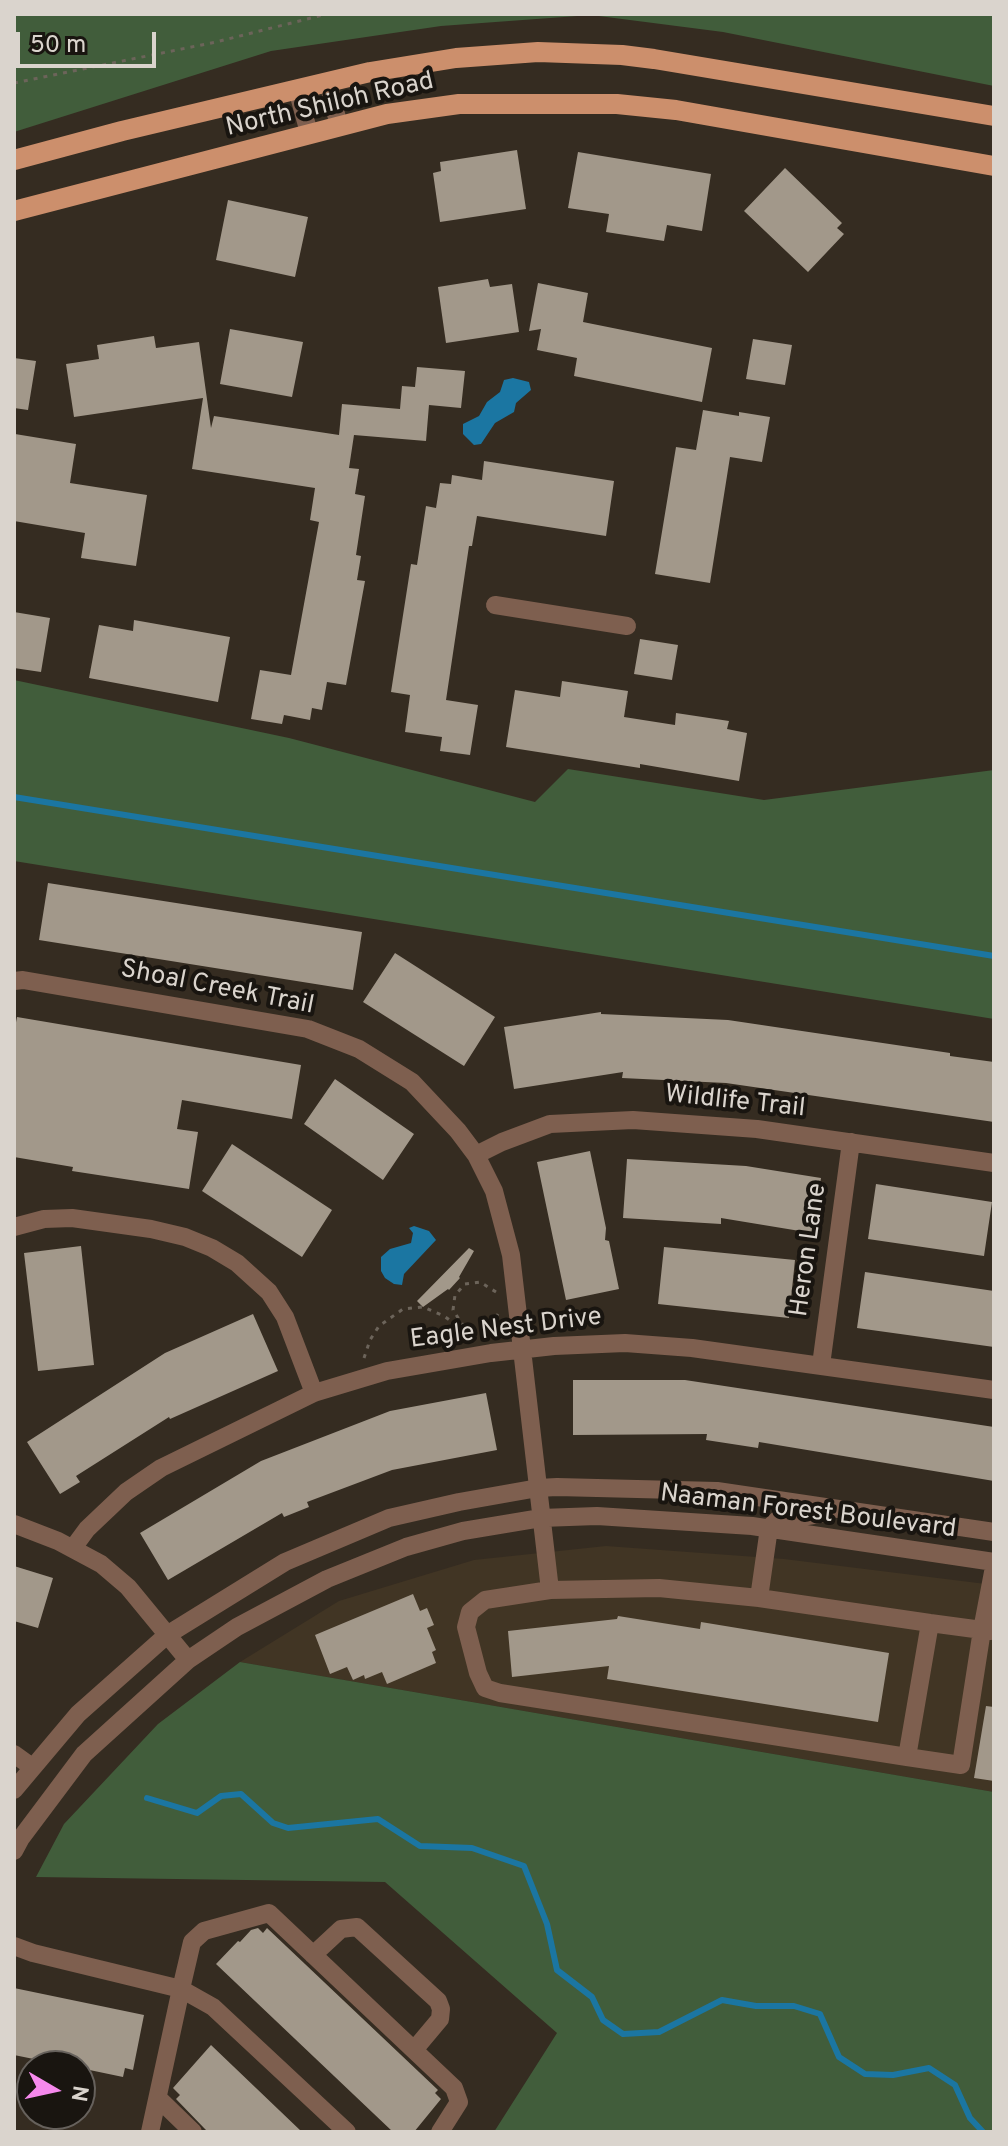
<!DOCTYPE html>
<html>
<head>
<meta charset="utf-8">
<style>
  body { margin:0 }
  #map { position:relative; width:1008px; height:2146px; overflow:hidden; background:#352c21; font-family:Overpass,sans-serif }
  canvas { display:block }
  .frame { position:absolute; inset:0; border:16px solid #dad4cd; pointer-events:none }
  .north { position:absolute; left:16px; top:2050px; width:80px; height:80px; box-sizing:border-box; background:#191510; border:2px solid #66615c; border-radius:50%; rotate:99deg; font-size:22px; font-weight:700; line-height:32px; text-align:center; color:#dad4cd }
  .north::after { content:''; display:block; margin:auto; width:28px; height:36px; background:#f689ed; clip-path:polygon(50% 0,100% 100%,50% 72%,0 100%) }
  .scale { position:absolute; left:16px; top:32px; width:140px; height:36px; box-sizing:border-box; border:4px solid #dad4cd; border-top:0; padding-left:10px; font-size:24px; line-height:28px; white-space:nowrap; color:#dad4cd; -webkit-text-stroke:6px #191510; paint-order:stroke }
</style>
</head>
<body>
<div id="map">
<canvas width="1008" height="2146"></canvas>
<div class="frame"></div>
<div class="north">N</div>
<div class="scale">50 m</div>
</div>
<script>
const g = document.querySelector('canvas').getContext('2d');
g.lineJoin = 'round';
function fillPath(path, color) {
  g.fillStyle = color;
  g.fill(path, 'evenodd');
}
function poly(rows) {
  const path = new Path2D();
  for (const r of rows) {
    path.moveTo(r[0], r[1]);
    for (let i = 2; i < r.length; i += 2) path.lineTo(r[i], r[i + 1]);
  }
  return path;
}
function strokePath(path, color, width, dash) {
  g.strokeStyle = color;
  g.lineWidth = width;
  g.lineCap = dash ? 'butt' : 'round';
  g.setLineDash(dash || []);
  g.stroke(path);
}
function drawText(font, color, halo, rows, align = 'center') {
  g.font = font + ' Overpass,sans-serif';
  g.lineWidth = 8;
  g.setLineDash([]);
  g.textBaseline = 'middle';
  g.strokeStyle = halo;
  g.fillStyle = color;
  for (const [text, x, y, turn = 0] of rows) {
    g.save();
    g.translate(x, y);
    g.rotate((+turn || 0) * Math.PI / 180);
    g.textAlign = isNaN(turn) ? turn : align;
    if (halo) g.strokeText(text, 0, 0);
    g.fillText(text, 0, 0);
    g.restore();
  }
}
fillPath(poly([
  [606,1546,784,1559,994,1585,994,1792,240,1662,339,1601,474,1560]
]), '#413524');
fillPath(poly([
  [14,14,994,14,994,86,723,32,591,15,441,26,271,51,14,132],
  [14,680,289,738,535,802,568,769,764,800,994,770,994,1019,14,861],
  [240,1662,994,1792,994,2132,494,2132,557,2033,385,1882,36,1877,64,1824,158,1724]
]), '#415d3b');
fillPath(poly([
  [513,378,529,382,531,390,516,403,514,412,495,423,481,444,474,445,463,434,463,424,479,416,487,402,500,392,504,380],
  [414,1226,429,1231,436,1240,404,1274,402,1285,394,1284,385,1278,381,1271,381,1257,390,1249,411,1243,413,1233,409,1228]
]), '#1b76a2');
strokePath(poly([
  [14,797,994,956],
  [147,1798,197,1813,221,1796,241,1794,273,1823,288,1828,378,1819,420,1846,472,1848,524,1866,547,1924,557,1970,592,1997,603,2020,623,2034,659,2032,722,2000,756,2006,794,2006,820,2014,839,2057,865,2074,893,2075,929,2068,955,2085,970,2118,983,2132]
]), '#1b76a2', 6);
fillPath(poly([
  [517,150,526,209,440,222,433,173,441,171,440,162],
  [578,152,711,174,702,231,667,225,664,241,606,232,609,214,568,208],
  [785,168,842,223,837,228,844,234,808,272,744,211],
  [228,200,308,217,295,277,216,260],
  [488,279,490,287,512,284,519,332,446,343,438,287],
  [538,283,588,293,583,322,712,348,702,402,574,376,577,358,537,350,541,329,529,331],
  [230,329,303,342,292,397,220,384],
  [154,336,156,348,199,342,211,428,214,416,339,435,342,404,400,409,402,386,415,387,417,367,465,371,461,408,429,405,426,441,354,435,349,468,359,469,355,494,365,496,356,555,361,556,357,580,365,581,346,685,327,682,322,710,312,708,310,720,284,715,282,724,251,719,260,670,291,675,319,522,310,520,315,488,192,469,203,398,74,417,66,364,99,359,97,345],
  [753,339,792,345,785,385,746,379],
  [14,358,36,361,28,410,14,408],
  [703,410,739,416,739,412,770,417,762,462,730,457,710,583,655,574,676,447,696,450],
  [15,434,76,444,70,483,147,495,136,566,81,558,85,533,14,521],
  [484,461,614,481,606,536,477,516,472,546,469,546,446,700,478,705,470,755,440,751,442,737,405,732,410,695,391,692,411,564,417,565,426,506,436,508,440,483,451,484,452,475,482,480],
  [14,612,50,618,41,672,14,668],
  [134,620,230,637,218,702,89,678,99,625,133,631],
  [640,639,678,645,672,680,634,674],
  [562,681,628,691,624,717,675,725,676,713,729,721,727,729,747,733,739,781,640,764,640,768,506,747,515,690,560,697],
  [48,883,362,932,353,990,39,940],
  [395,953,495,1017,464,1066,363,1002],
  [601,1012,601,1014,728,1020,950,1053,950,1056,994,1062,994,1122,726,1083,622,1078,623,1072,514,1089,504,1027],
  [17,1017,301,1065,292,1119,182,1100,177,1129,198,1132,189,1189,72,1171,73,1167,14,1157,14,1033],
  [335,1079,414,1134,383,1180,304,1124],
  [232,1144,332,1210,302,1257,202,1191],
  [590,1151,606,1228,605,1240,609,1241,619,1289,566,1300,537,1162],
  [627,1159,746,1166,821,1178,812,1233,721,1218,721,1224,623,1218],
  [876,1184,992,1202,984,1256,868,1239],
  [81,1246,94,1365,38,1371,24,1253],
  [664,1247,795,1260,789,1318,658,1304],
  [469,1248,474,1251,459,1277,460,1278,449,1290,448,1289,423,1307,417,1301],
  [865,1272,994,1291,994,1347,857,1328],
  [253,1314,278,1371,170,1419,169,1417,76,1476,80,1482,60,1494,27,1442,165,1353],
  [573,1380,685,1380,994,1427,994,1481,759,1442,758,1448,706,1440,707,1434,573,1435],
  [486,1393,497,1450,392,1470,307,1502,309,1507,284,1517,282,1513,168,1580,140,1533,261,1461,390,1411],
  [14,1566,53,1578,38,1628,14,1621],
  [413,1594,420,1611,427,1608,434,1625,427,1628,436,1650,432,1652,436,1663,387,1684,382,1672,365,1679,364,1675,353,1680,347,1667,330,1674,315,1635],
  [618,1616,700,1629,701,1622,889,1653,878,1722,607,1679,609,1666,512,1677,508,1631,617,1619],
  [986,1706,994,1707,994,1781,974,1778],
  [258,1928,263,1933,267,1928,438,2090,435,2093,441,2099,414,2132,393,2132,216,1964,238,1941,240,1942,251,1930],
  [14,1988,144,2015,133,2070,125,2068,123,2077,80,2068,80,2066,68,2066,14,2055],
  [211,2045,302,2132,208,2132,204,2128,176,2099,180,2095,173,2088]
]), '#a2988a');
strokePath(poly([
  [14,83,216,42,327,14],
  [496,1292,480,1282,465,1284,455,1295,453,1310,462,1324,476,1329,491,1324,498,1314],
  [364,1358,370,1340,379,1326,403,1309,423,1307,444,1316,455,1324,461,1323]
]), '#6c645a', 3, [4, 6]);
strokePath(poly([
  [328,82,339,126],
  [297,89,309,133],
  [495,605,627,626],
  [14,981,23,980,308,1029,359,1049,412,1082,458,1131,476,1155,494,1191,511,1255,550,1590,485,1600,470,1612,466,1627,478,1673,485,1688,500,1693,907,1757,930,1623,759,1598,659,1588,550,1590],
  [476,1155,502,1142,550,1124,633,1120,757,1129,994,1163],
  [14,1227,44,1219,72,1218,151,1229,185,1237,212,1248,237,1263,269,1292,285,1317,314,1393],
  [821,1365,851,1142],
  [14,1524,58,1541,101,1564,128,1587,188,1660],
  [73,1548,87,1529,126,1492,161,1468,314,1393,387,1371,491,1353,554,1346,625,1343,692,1348,994,1390],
  [759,1598,769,1528,776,1521,820,1514],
  [991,1631,982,1630,994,1567],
  [14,1754,32,1767],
  [907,1757,961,1765,982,1630,930,1623],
  [14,1790,78,1714,167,1635,285,1562,389,1518,459,1502,538,1488,557,1487,717,1491,994,1532],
  [14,1851,21,1838,84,1754,188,1660,237,1627,327,1579,406,1547,463,1531,541,1518,597,1516,752,1526,994,1562],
  [14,1946,33,1953,181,1989,150,2132],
  [313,1955,341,1929,357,1927,438,2001,441,2009,440,2019,414,2050],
  [159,2099,193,2132],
  [347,2132,213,2007,181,1989,192,1942,204,1931,269,1913,454,2088,459,2102,440,2132]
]), '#7e5f4f', 18);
strokePath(poly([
  [14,160,122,131,370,72,456,58,538,52,622,55,654,59,994,116],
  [14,211,387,114,459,104,617,104,676,110,994,166]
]), '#cc8f6c', 20);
drawText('26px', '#dad4cd', '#191510', [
  ["North Shiloh Road",330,106,-13],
  ["Shoal Creek Trail",217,989,11],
  ["Wildlife Trail",735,1103,6],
  ["Heron Lane",810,1250,-82],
  ["Eagle Nest Drive",506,1330,-7],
  ["Naaman Forest Boulevard",808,1513,7]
]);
</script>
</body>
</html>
